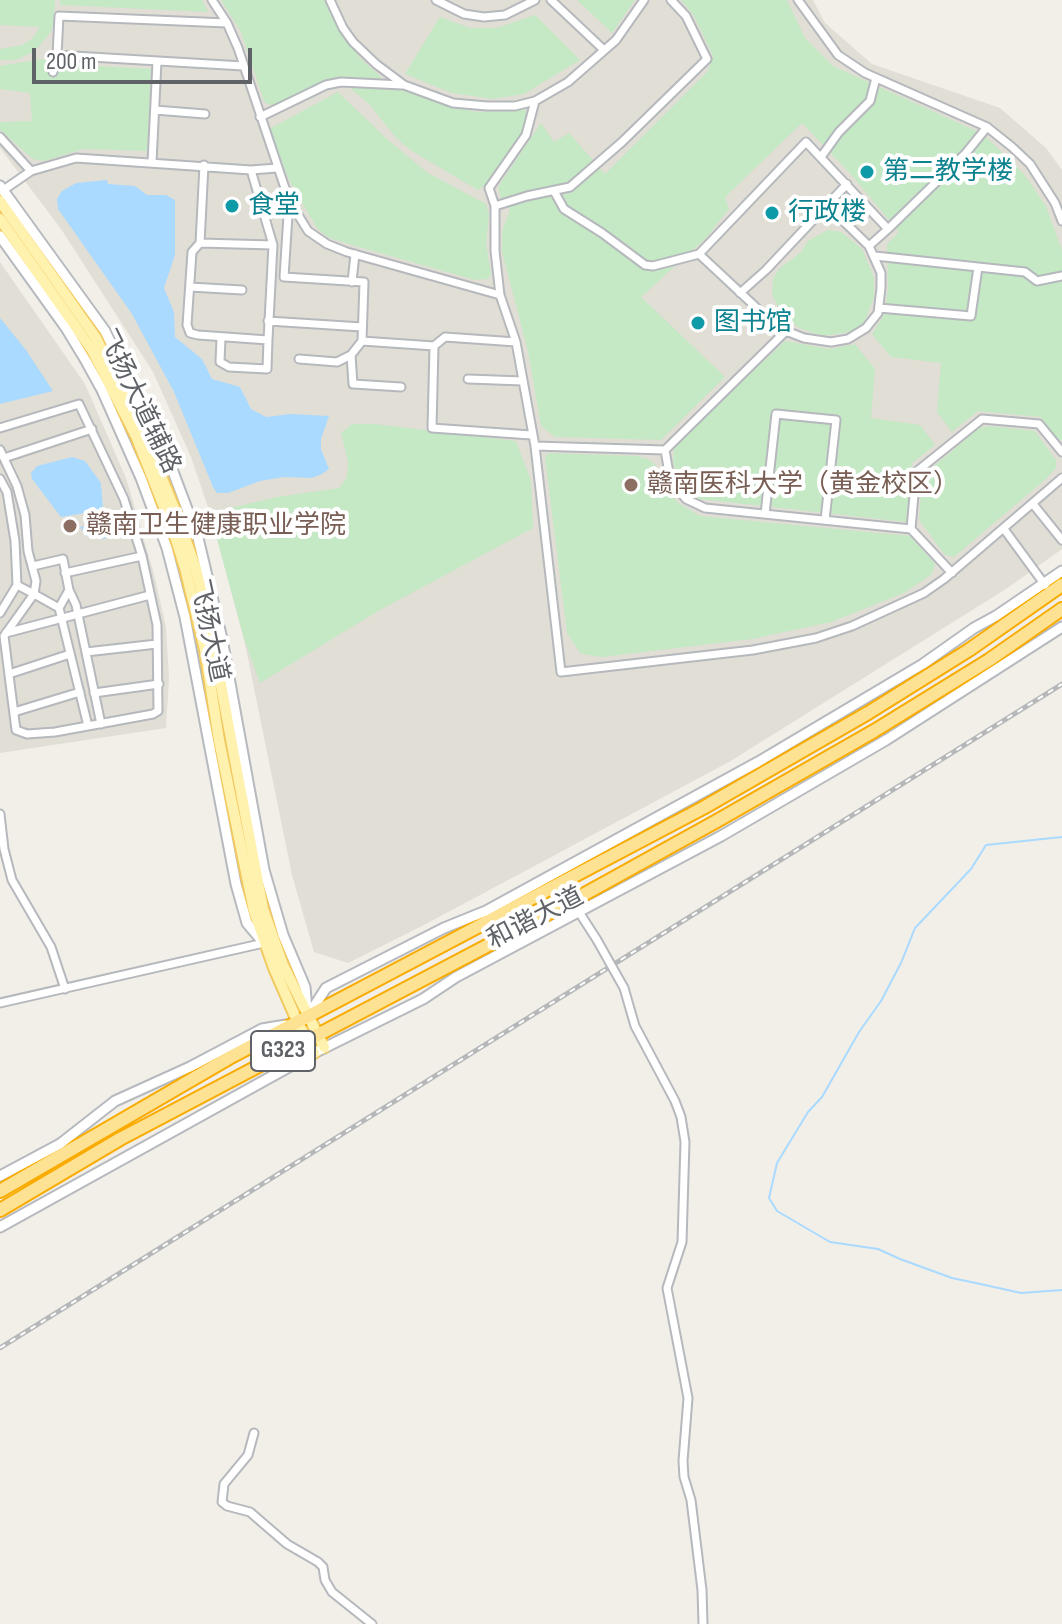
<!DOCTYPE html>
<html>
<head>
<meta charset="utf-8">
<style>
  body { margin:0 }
  #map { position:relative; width:1062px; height:1624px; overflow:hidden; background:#f1efe8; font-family:"Sofia Sans Condensed",sans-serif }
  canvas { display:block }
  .scale { position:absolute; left:32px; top:48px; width:220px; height:36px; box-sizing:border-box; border:4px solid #5f6368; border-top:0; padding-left:10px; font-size:24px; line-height:28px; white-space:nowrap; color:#5f6368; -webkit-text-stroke:6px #fff; paint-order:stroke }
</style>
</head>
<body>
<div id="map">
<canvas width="1062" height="1624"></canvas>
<div class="scale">200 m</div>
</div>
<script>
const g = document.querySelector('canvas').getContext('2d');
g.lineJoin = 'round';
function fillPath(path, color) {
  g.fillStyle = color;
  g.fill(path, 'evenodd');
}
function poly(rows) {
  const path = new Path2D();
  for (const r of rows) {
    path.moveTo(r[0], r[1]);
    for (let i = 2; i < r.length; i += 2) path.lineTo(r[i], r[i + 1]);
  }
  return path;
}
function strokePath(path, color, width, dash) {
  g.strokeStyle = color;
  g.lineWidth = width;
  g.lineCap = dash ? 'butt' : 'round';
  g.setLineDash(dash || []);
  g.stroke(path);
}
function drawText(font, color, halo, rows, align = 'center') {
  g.font = font + ' "Sofia Sans Condensed","Noto Sans SC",sans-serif';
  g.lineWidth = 8;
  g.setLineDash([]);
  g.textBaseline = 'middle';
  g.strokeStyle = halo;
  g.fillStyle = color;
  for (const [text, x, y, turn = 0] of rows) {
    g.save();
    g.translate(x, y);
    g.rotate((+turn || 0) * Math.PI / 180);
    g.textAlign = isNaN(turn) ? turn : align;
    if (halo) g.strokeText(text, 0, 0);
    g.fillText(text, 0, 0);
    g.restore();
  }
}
fillPath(poly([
  [0,0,813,0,825,23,872,64,1000,108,1046,148,1062,170,1062,549,1006,589,729,762,422,926,348,963,314,952,292,875,244,639,210,513,191,457,153,372,61,229,0,148],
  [0,262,85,384,126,478,154,574,166,627,169,679,166,728,0,753]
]), '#e1ded6');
fillPath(poly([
  [0,0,55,0,54,22,50,33,35,51,16,60,0,60,0,49,22,45,32,39,40,27,0,25],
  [60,0,202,0,208,12,60,5],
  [221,0,325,0,343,36,360,58,381,77,376,83,344,78,329,79,272,105,267,104,264,101,241,32],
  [577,0,635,0,612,33],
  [681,0,787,0,805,38,833,66,983,134,1024,174,1046,206,1062,250,1062,440,1058,440,1040,417,978,411,952,432,937,412,941,363,891,357,872,334,884,315,888,290,887,244,899,232,849,172,802,123,725,197,729,209,706,238,641,297,725,377,661,440,555,437,541,426,528,351,502,252,502,232,510,210,501,198,498,187,541,123,554,142,569,133,605,174,708,71,713,56,694,16],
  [535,15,580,60,524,94,493,99,452,93,405,74,440,17,470,28,497,28],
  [41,59,62,64,151,69,147,151,83,149,44,161,33,159,0,130,0,122,32,121,30,93,0,89,0,66],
  [349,87,406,91,451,107,477,112,526,110,529,119,525,130,489,182,478,190,412,151,397,139,369,104],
  [338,92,388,140,428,173,486,204,489,215,486,243,491,274,488,279,475,280,359,247,329,238,317,228,290,182,269,129],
  [828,230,841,232,862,249,874,277,874,297,865,321,857,328,845,333,822,336,799,328,781,313,772,294,773,279,779,269,801,252,809,240],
  [785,341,830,349,855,344,875,369,871,418,920,425,935,445,912,463,906,522,699,499,688,490,679,478,673,463,674,446],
  [352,424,375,424,516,441,531,481,533,528,378,611,260,683,244,639,210,513,277,497,339,488,347,477,348,462,341,433],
  [990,426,1035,431,1056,460,1056,468,1047,478,954,557,945,555,919,520,922,479,926,473,979,428],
  [549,453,637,456,648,459,655,464,668,492,677,502,700,516,910,536,935,564,932,574,904,593,831,622,752,639,602,657,581,654,567,633,545,457]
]), '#c5e8c5');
fillPath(poly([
  [107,180,108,184,135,186,147,195,166,195,175,200,175,255,164,288,174,312,175,337,202,359,212,379,240,387,251,409,266,417,291,414,329,416,321,439,321,449,329,469,322,474,312,478,284,477,260,481,228,493,217,493,213,487,174,392,132,314,58,209,57,199,62,191,76,183],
  [0,318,26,350,53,391,0,404],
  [72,457,85,461,101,483,103,509,111,517,113,524,109,537,104,539,88,537,80,527,99,524,97,511,61,517,32,479,31,473,37,466]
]), '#aadaff');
strokePath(poly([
  [1062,837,986,845,971,869,915,928,901,963,881,1001,859,1032,822,1097,808,1112,777,1163,769,1198,777,1211,830,1242,878,1249,900,1259,952,1278,985,1285,1021,1293,1062,1290]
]), '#aadaff', 2);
const street = poly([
  [212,0,227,23,238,48,289,200,308,231,327,244,347,252,500,295,516,342,535,446,561,672,753,650,816,638,852,626,924,593,944,579,1062,478],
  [330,0,343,28,353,42,376,64,404,85,453,103,487,106,515,106,535,101,568,82,616,40,644,0],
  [436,0,464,14,484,17,505,15,535,0],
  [551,0,604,50],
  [798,0,838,55,865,73,987,127,1012,147,1030,164,1055,203,1062,221],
  [57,55,243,66],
  [53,72,57,55,59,16,227,23],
  [155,110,205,114],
  [260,117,326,85,341,82,402,85],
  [0,137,31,171,2,191],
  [821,157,839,132,870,101,876,78],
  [152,162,157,62],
  [204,165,200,243,192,252,187,325,190,333,198,335,268,340,273,245,251,170],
  [31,171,76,158,251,170,277,168],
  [554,191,564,209,602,233,645,265,653,266,699,254,760,311,786,331,804,338,831,342,848,339,866,328,878,313,881,288,881,273,869,246,827,205],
  [289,200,284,277,364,282,362,341,434,346,432,428,531,435],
  [495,206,527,196,570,187,622,142,707,59,686,16,671,0],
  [200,243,273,245],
  [869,246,888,229],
  [699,254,806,142,888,229,966,153,987,127],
  [875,256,1025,272,1037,281,1062,276],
  [352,282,355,254],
  [190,287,242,290],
  [740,293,766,270,847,184],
  [500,295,495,251,495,206,489,188,526,135,535,101],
  [879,308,971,316,978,267],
  [268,321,362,327],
  [786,331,665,450,669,473,675,486,686,499,705,508,911,529],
  [221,338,220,362,229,367,267,369,268,340],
  [434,346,445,337,516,342],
  [351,355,353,384,401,387],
  [299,359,337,362,351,355,362,341],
  [468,379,523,381],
  [0,428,79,404,124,499,142,556,157,625,158,711,153,714,55,732,27,734,16,730,4,636,34,594,17,585],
  [535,446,665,450],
  [0,450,17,486,25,515,28,551,36,581,34,594,59,608,88,726],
  [4,458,92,429],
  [0,479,7,492,15,541,17,585,0,613],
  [1033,504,1062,540],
  [765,514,776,414,836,420,825,520],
  [1004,529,1045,585],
  [33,566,63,559,69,590,59,608],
  [65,573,142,556],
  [952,573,911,529,916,472,982,419,1039,424,1062,452],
  [69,590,76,605,101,724],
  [6,633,150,595],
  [86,652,157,644],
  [9,674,70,654],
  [94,693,159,684],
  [14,712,80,692],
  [0,814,4,849,12,880,51,947,65,989],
  [579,912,597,940],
  [624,988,635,1026,675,1101,681,1117,685,1142,682,1242,667,1288,688,1398,683,1461,684,1477,691,1500,702,1590,703,1624],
  [0,1003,264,943],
  [254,1433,248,1455,224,1484,222,1502,227,1506,250,1512,287,1544,318,1562,323,1567,325,1580,332,1592,372,1624]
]);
const secondary = poly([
  [0,186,105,331,172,469,198,538,222,639,264,870,283,935,305,987,307,1010],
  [0,236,66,328,86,361,102,390,141,478,167,548,185,617,236,884,247,923,263,942],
  [308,1016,326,988,444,928,486,911,758,762,923,664,974,628,996,616,1062,571],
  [0,1176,60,1144,115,1101,190,1067,262,1029,286,1025],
  [0,1227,314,1053,423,999,456,977,721,836,886,740,1062,627]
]);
const primary = poly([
  [0,201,96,338,143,432,174,508,195,566,210,627,263,909,283,965,324,1047],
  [0,219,92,350,136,436,173,530,185,568,205,650,219,740,254,911,274,968,298,1023,314,1053]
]);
const highway = poly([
  [0,1191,229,1058,703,808,868,713,969,650,1062,585],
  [0,1210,120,1139,572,901,715,822,874,731,989,660,1062,609]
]);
strokePath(street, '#b5b8bc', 11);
strokePath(secondary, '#b6babf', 13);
strokePath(primary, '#f2c960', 14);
strokePath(highway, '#f9ab00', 16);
strokePath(street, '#fff', 7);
strokePath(secondary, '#fff', 9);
strokePath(primary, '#fff2af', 10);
strokePath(highway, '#fde293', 12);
const rail = poly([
  [0,1348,1062,684]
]);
strokePath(rail, '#b6b7b8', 5);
strokePath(rail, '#fff', 2, [6]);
const streetBridge = poly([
  [597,940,624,988]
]);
strokePath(streetBridge, '#b5b8bc', 11, []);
strokePath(streetBridge, '#fff', 7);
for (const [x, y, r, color] of [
  [867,172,8,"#0f9aa8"],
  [232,206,8,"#0f9aa8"],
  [772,213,8,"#0f9aa8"],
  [698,323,8,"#0f9aa8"],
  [631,485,8,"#8d6e63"],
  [70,526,8,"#8d6e63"]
]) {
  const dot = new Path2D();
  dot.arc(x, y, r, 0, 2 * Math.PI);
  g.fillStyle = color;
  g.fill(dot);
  strokePath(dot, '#fff', 3);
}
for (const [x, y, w] of [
  [283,1051,64]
]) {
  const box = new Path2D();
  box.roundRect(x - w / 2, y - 20, w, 40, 6);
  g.fillStyle = '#fff';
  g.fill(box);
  strokePath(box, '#5f6368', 2);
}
drawText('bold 24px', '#5f6368', null, [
  ["G323",283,1051]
]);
drawText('26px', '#0d838f', '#fff', [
  ["第二教学楼",883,172],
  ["食堂",248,206],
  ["行政楼",788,213],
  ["图书馆",714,323]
], 'left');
drawText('26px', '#5f6368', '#fff', [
  ["飞扬大道辅路",138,402,64],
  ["飞扬大道",208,631,78],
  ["和谐大道",536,919,-27]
]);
drawText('26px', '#785e54', '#fff', [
  ["赣南医科大学（黄金校区）",647,485],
  ["赣南卫生健康职业学院",86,526]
], 'left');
</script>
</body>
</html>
